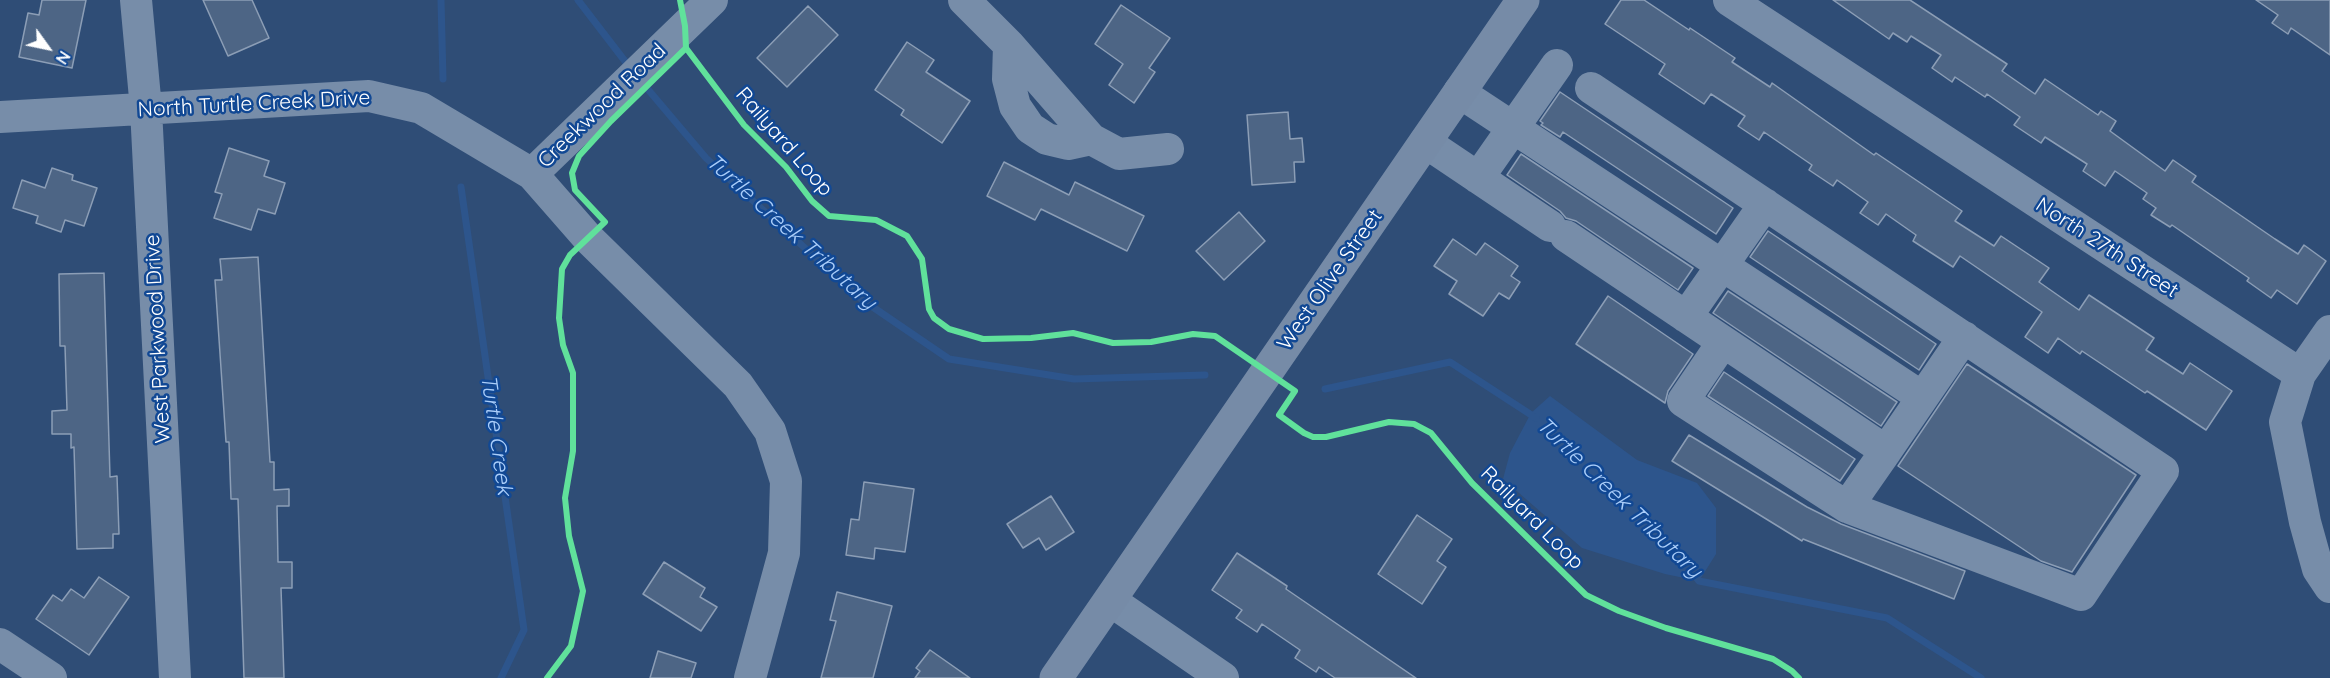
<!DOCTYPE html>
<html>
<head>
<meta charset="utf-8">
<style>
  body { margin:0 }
  #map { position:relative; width:2330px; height:678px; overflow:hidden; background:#2f4d76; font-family:Quicksand,sans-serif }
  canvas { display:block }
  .north { position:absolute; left:18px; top:18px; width:60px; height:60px; -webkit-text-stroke:4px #114894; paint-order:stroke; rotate:123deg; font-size:16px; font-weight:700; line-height:24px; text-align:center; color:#fff }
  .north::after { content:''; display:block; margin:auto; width:21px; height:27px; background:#fff; clip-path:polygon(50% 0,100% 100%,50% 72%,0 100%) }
</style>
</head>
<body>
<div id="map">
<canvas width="2330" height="678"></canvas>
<div class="north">N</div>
</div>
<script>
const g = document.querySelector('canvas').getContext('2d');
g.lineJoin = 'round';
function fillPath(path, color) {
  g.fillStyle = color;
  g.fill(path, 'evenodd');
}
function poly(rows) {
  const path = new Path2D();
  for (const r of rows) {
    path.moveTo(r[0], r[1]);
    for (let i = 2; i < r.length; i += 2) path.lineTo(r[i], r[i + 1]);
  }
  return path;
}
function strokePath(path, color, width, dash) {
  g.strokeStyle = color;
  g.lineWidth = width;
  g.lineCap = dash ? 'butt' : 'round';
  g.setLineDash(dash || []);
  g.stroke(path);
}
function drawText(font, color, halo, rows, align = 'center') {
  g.font = font + ' Quicksand,sans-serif';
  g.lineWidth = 5;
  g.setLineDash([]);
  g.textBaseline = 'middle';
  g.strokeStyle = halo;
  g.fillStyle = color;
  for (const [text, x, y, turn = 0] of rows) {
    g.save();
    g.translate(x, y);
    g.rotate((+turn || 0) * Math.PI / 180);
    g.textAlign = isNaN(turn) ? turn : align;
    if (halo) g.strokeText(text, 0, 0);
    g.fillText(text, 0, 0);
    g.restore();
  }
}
fillPath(poly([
  [1550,396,1637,460,1697,483,1716,508,1716,554,1699,581,1665,574,1582,548,1503,479,1510,453,1531,413]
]), '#2d558c');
strokePath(poly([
  [441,0,443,79],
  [578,0,631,69],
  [640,80,706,158,861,299,949,359,1074,379,1205,375],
  [461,187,524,630,501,678],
  [1325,389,1450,362,1536,418],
  [1695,576,1699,581,1887,618,1981,678]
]), '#2d558c', 7);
const building = poly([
  [42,0,86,0,72,68,19,57,28,13,39,15,42,0],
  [203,0,252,0,269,38,228,56,203,0],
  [1621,0,1644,0,1689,30,1690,28,1735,58,1732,62,1770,87,1772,83,1874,155,1876,153,1962,211,1955,221,1994,246,2001,236,2049,268,2039,282,2079,310,2089,295,2154,338,2146,350,2183,374,2190,363,2232,391,2206,430,2147,391,2145,393,2082,351,2080,354,2058,338,2048,353,2025,337,2042,312,1960,256,1953,267,1913,241,1916,235,1886,214,1878,225,1860,213,1868,202,1837,180,1833,186,1809,170,1812,165,1764,132,1759,140,1738,126,1745,116,1711,94,1704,104,1659,74,1665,64,1605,24,1621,0],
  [1833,0,1910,0,2007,64,2002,71,2035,94,2045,79,2098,115,2101,111,2116,121,2110,131,2165,171,2173,160,2196,176,2192,182,2275,239,2298,254,2304,245,2326,261,2297,304,2277,290,2271,298,2247,281,2249,278,2172,225,2170,227,2151,215,2156,208,2143,199,2147,193,2115,171,2105,186,2083,171,2087,164,2045,137,2041,143,2014,125,2020,117,1987,94,1985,97,1955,77,1952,82,1932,68,1941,55,1911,36,1907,42,1893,33,1889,39,1833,0],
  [2256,0,2330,0,2330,55,2291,28,2288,34,2272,23,2278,15,2256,0],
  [1121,5,1170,38,1149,68,1155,72,1134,103,1109,85,1123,64,1095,44,1121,5],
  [808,6,838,35,787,87,757,58,808,6],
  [907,42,934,60,926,72,970,101,942,143,901,115,904,110,875,90,907,42],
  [1560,92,1733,208,1716,234,1563,132,1560,137,1541,125,1543,123,1540,121,1560,92],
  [1288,112,1290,139,1302,138,1304,162,1294,162,1295,182,1252,185,1247,115,1288,112],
  [229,148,269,161,264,176,285,183,275,214,258,209,251,230,214,218,222,194,215,192,229,148],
  [1521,154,1693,268,1678,290,1576,221,1566,218,1560,211,1507,175,1521,154],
  [1004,162,1069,195,1075,182,1144,216,1127,251,1041,209,1035,220,987,196,1004,162],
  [52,168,73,175,72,180,97,188,84,226,65,220,61,232,36,223,38,216,13,208,22,180,45,188,52,168],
  [1239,212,1265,241,1224,280,1196,251,1239,212],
  [1768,231,1936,344,1919,370,1750,257,1768,231],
  [1453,239,1476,255,1485,243,1518,266,1511,276,1520,282,1509,299,1499,293,1483,316,1449,294,1457,281,1434,266,1453,239],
  [258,257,270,462,274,462,274,490,289,489,289,506,277,506,278,562,292,562,292,588,281,588,284,678,244,678,238,499,231,499,229,442,226,442,215,280,222,280,220,259,258,257],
  [104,273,110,477,117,476,119,534,113,534,113,548,77,549,74,447,71,448,71,434,52,434,52,411,67,410,65,346,60,346,59,274,104,273],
  [1728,291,1897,402,1881,426,1713,313,1728,291],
  [1608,296,1693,354,1668,391,1665,403,1576,344,1608,296],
  [1967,364,2136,475,2072,572,2041,561,1898,466,1967,364],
  [1724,372,1855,459,1840,481,1708,396,1724,372],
  [1689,435,1807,507,1841,524,1965,571,1954,599,1803,539,1802,541,1672,461,1689,435],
  [864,482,914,489,905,552,875,548,874,559,846,555,851,519,859,520,864,482],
  [1051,496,1074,532,1046,550,1039,538,1023,548,1007,524,1051,496],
  [1417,515,1452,539,1437,561,1446,567,1422,604,1378,574,1417,515],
  [1237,553,1287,586,1286,589,1416,678,1335,678,1319,667,1316,672,1295,658,1300,650,1262,624,1257,632,1236,618,1242,610,1212,590,1237,553],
  [664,562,705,588,700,597,717,607,701,631,643,594,664,562],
  [99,577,129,597,89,655,36,619,53,595,62,601,71,589,84,598,99,577],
  [837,592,892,606,873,678,821,678,836,621,830,620,837,592],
  [930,650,970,678,915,678,920,671,916,668,930,650],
  [658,651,696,663,691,678,650,678,658,651]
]);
fillPath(building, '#4d6585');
strokePath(building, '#8c9eb6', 1.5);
strokePath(poly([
  [136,0,146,109,175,678],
  [964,0,1009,45,1091,139,1119,154,1168,149],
  [1729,0,2300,374],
  [1009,45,1008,79,1015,106,1030,128,1047,139,1068,144,1091,139],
  [1459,92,1922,397],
  [0,117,369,96,421,108,532,174,588,238,738,385,770,431,786,481,784,553,750,678],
  [1425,142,1550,226],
  [532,174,712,0],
  [1478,178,1557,65],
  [1566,236,1886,451,1847,507,2081,595,2163,471,1591,88],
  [1686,317,1765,204],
  [2330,331,2300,374,2285,422,2305,522,2318,569,2330,587],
  [1723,342,1683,401,1847,507],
  [1886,451,1964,337],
  [1111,601,1223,678],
  [0,644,51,678]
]), '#778da9', 32);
strokePath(poly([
  [1056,678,1523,0]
]), '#768ba7', 33);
strokePath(poly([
  [680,0,685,26,686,48,744,125,786,167,812,201,829,216,876,220,907,236,922,259,929,309,934,318,949,329,983,339,1031,338,1073,333,1113,343,1151,342,1193,334,1215,336,1295,391,1279,415,1304,433,1313,437,1326,437,1389,422,1414,424,1431,433,1472,483,1586,595,1619,611,1666,628,1773,659,1792,671,1799,678],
  [547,678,571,646,583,591,569,536,565,498,573,451,573,373,563,345,559,318,562,269,570,255,605,222,575,190,572,173,579,156,611,121,686,48]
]), '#60e19b', 6);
drawText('21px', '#fff', '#114894', [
  ["North Turtle Creek Drive",254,104,-3],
  ["Creekwood Road",602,106,-44],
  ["Railyard Loop",784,142,49],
  ["North 27th Street",2107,248,33],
  ["West Olive Street",1330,280,-55],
  ["West Parkwood Drive",158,339,-93],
  ["Railyard Loop",1532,518,45]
]);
drawText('italic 22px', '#abcefa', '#114894', [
  ["Turtle Creek Tributary",791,232,42],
  ["Turtle Creek",496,435,82],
  ["Turtle Creek Tributary",1619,498,44]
]);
</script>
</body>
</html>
